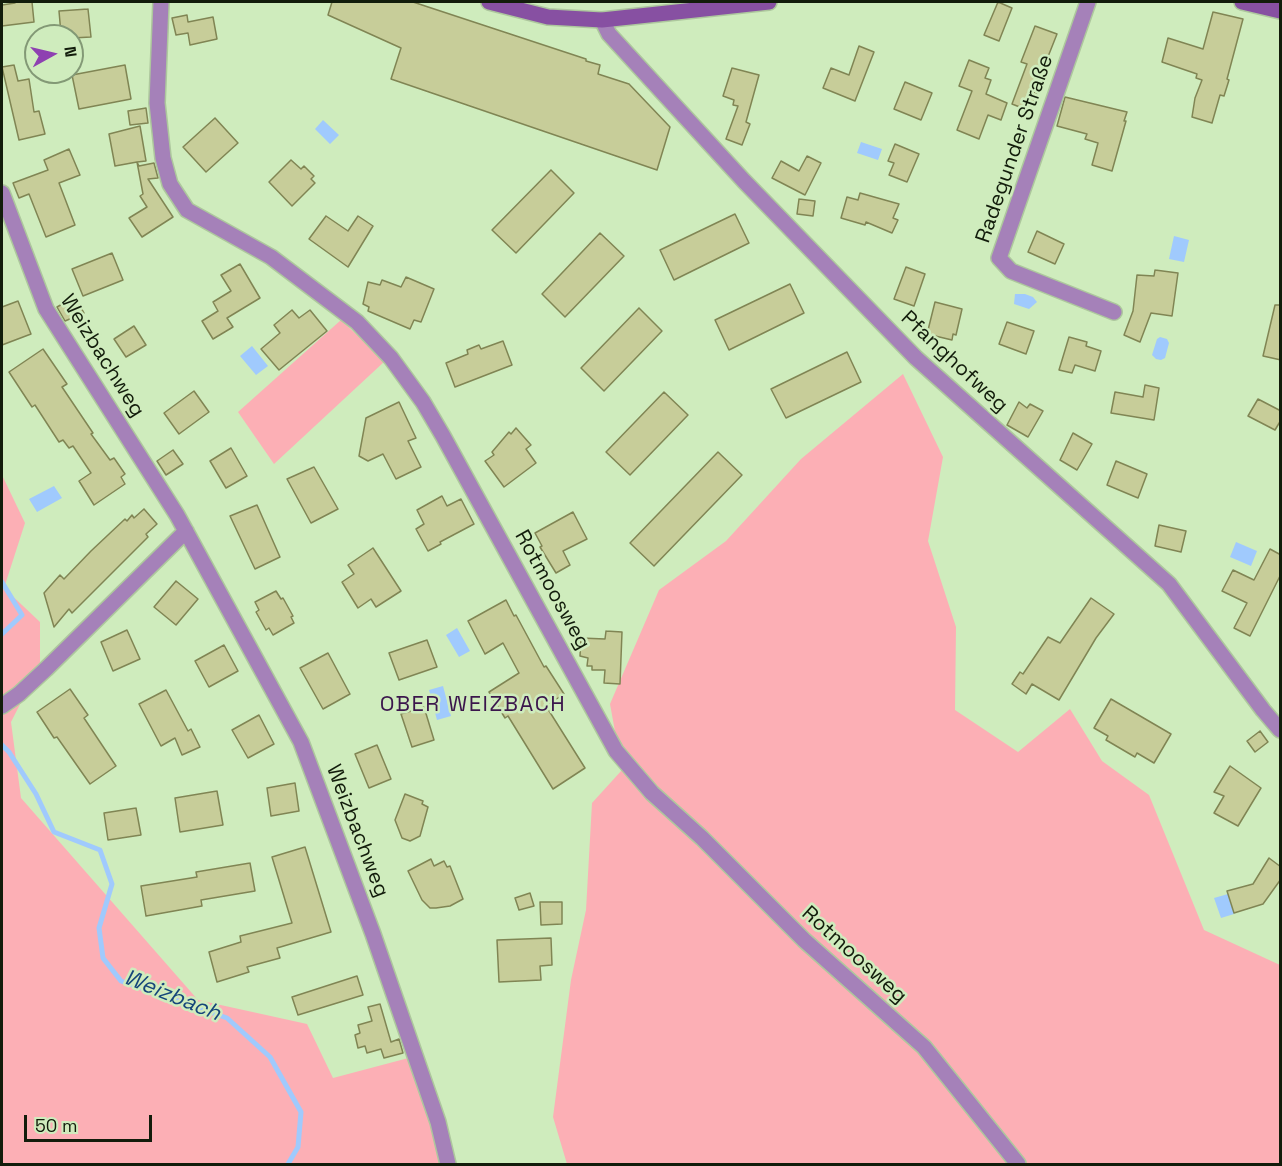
<!DOCTYPE html>
<html>
<head>
<meta charset="utf-8">
<style>
  body { margin:0 }
  #map { position:relative; width:1282px; height:1166px; overflow:hidden; background:#cfecbd; font-family:"Space Grotesk",sans-serif }
  canvas { display:block }
  .frame { position:absolute; inset:0; border:3px solid #121c0b; pointer-events:none }
  .north { position:absolute; left:24px; top:24px; width:60px; height:60px; box-sizing:border-box; background:#cfecbd; border:2px solid #839976; border-radius:50%; rotate:82deg; font-size:16px; font-weight:700; line-height:24px; text-align:center; color:#121c0b }
  .north::after { content:''; display:block; margin:auto; width:21px; height:27px; background:#8e41b1; clip-path:polygon(50% 0,100% 100%,50% 72%,0 100%) }
  .scale { position:absolute; left:24px; top:1115px; width:128px; height:27px; box-sizing:border-box; border:3px solid #121c0b; border-top:0; padding-left:8px; font-size:18px; line-height:21px; white-space:nowrap; color:#121c0b; -webkit-text-stroke:4px #cfecbd; paint-order:stroke }
</style>
</head>
<body>
<div id="map">
<canvas width="1282" height="1166"></canvas>
<div class="frame"></div>
<div class="north">N</div>
<div class="scale">50 m</div>
</div>
<script>
const g = document.querySelector('canvas').getContext('2d');
g.lineJoin = 'round';
function fillPath(path, color) {
  g.fillStyle = color;
  g.fill(path, 'evenodd');
}
function poly(rows) {
  const path = new Path2D();
  for (const r of rows) {
    path.moveTo(r[0], r[1]);
    for (let i = 2; i < r.length; i += 2) path.lineTo(r[i], r[i + 1]);
  }
  return path;
}
function strokePath(path, color, width, dash) {
  g.strokeStyle = color;
  g.lineWidth = width;
  g.lineCap = dash ? 'butt' : 'round';
  g.setLineDash(dash || []);
  g.stroke(path);
}
function drawText(font, color, halo, rows, align = 'center') {
  g.font = font + ' "Space Grotesk",sans-serif';
  g.lineWidth = 5;
  g.setLineDash([]);
  g.textBaseline = 'middle';
  g.strokeStyle = halo;
  g.fillStyle = color;
  for (const [text, x, y, turn = 0] of rows) {
    g.save();
    g.translate(x, y);
    g.rotate((+turn || 0) * Math.PI / 180);
    g.textAlign = isNaN(turn) ? turn : align;
    if (halo) g.strokeText(text, 0, 0);
    g.fillText(text, 0, 0);
    g.restore();
  }
}
fillPath(poly([
  [341,320,385,361,274,464,238,412],
  [903,374,943,457,928,541,956,627,955,710,1018,752,1070,709,1102,761,1149,795,1204,930,1280,965,1280,1164,567,1164,553,1117,571,980,586,910,592,803,622,770,610,704,659,590,726,541,801,459],
  [2,475,25,523,4,588,40,622,40,665,11,722,21,798,198,1000,307,1024,333,1078,416,1056,448,1164,2,1164]
]), '#fcafb5');
fillPath(poly([
  [323,120,339,135,330,144,315,129],
  [861,142,882,149,878,160,857,153],
  [1174,236,1189,240,1184,262,1169,259],
  [1015,294,1025,294,1033,297,1037,302,1029,309,1014,304],
  [1160,337,1167,339,1169,343,1165,358,1161,360,1156,359,1152,355,1157,339],
  [252,346,268,366,256,375,240,356],
  [54,486,62,498,37,512,29,499],
  [1236,542,1257,551,1251,566,1230,557],
  [457,628,470,651,459,657,446,635],
  [443,686,451,716,437,720,429,690],
  [1228,894,1234,914,1221,918,1214,898]
]), '#a0cafd');
strokePath(poly([
  [2,582,22,615,2,634],
  [2,745,9,752,36,794,54,832,100,850,112,884,99,928,103,958,121,981,227,1018,270,1057,301,1112,298,1147,288,1164]
]), '#a0cafd', 5);
const building = poly([
  [15,2,32,2,34,22,2,26,2,5,15,3,15,2],
  [332,2,413,2,586,59,586,61,600,65,598,74,629,84,670,127,657,170,391,79,401,48,328,15,332,2],
  [998,2,1012,8,999,41,984,35,998,2],
  [88,9,91,37,72,38,72,36,64,36,64,33,61,34,59,11,88,9],
  [1213,12,1243,19,1227,79,1229,80,1224,96,1220,95,1212,123,1192,117,1195,98,1202,80,1196,78,1197,74,1162,62,1168,38,1203,49,1213,12],
  [187,15,188,22,213,17,217,39,190,45,188,33,176,35,172,18,187,15],
  [1035,26,1057,34,1034,92,1037,93,1030,111,1012,104,1027,64,1021,62,1035,26],
  [859,46,874,52,855,101,823,88,831,68,849,75,859,46],
  [969,60,989,68,985,78,991,80,986,94,1007,103,1001,120,988,115,979,139,957,130,972,91,959,86,969,60],
  [14,65,18,81,29,79,34,112,39,111,45,134,19,140,2,67,14,65],
  [125,65,131,99,79,109,72,75,125,65],
  [732,68,759,75,746,122,750,124,742,145,726,139,738,106,733,105,734,100,723,96,732,68],
  [905,82,932,93,921,120,894,109,905,82],
  [1065,97,1127,112,1124,121,1126,121,1112,171,1092,165,1098,143,1085,139,1087,134,1057,126,1065,97],
  [146,108,148,123,130,125,128,111,146,108],
  [215,118,238,143,206,172,183,147,215,118],
  [140,126,146,161,137,162,139,166,154,163,158,178,148,179,173,217,142,237,129,218,147,207,140,196,143,194,137,162,115,166,109,134,140,126],
  [895,144,919,154,907,182,889,175,894,163,888,161,895,144],
  [69,149,80,175,59,183,75,225,46,237,29,194,19,198,13,183,48,170,44,160,69,149],
  [807,156,821,163,805,195,772,178,781,161,799,171,807,156],
  [291,160,301,169,304,166,314,176,311,179,315,183,292,206,269,182,291,160],
  [551,170,574,193,516,253,492,230,551,170],
  [860,193,899,204,893,218,898,220,892,233,866,222,865,225,841,218,847,197,858,200,860,193],
  [799,199,815,201,813,216,797,214,799,199],
  [735,214,749,243,674,280,660,250,735,214],
  [326,216,348,231,358,216,373,226,348,267,309,239,326,216],
  [1037,231,1064,244,1055,264,1028,252,1037,231],
  [600,233,624,256,565,317,542,294,600,233],
  [112,253,123,280,83,296,72,269,112,253],
  [240,264,260,298,227,318,233,327,213,339,202,321,218,311,213,302,231,291,221,275,240,264],
  [906,267,925,274,914,306,894,299,906,267],
  [1155,270,1178,273,1172,316,1151,313,1140,342,1124,335,1133,311,1137,275,1154,276,1155,270],
  [406,277,434,289,421,322,414,320,410,329,368,311,369,307,363,304,368,282,380,285,382,280,401,287,406,277],
  [790,284,804,313,729,350,715,320,790,284],
  [75,297,84,313,65,321,57,307,75,297],
  [18,301,31,334,2,345,2,307,18,301],
  [935,302,962,309,956,335,953,334,952,340,927,334,935,302],
  [1275,305,1281,305,1281,360,1263,356,1275,305],
  [639,308,662,331,604,391,581,368,639,308],
  [292,310,299,318,310,310,327,331,279,370,261,349,280,333,274,325,292,310],
  [1007,322,1034,331,1026,354,999,344,1007,322],
  [134,326,146,345,126,357,114,339,134,326],
  [1069,337,1087,342,1086,346,1101,351,1095,371,1075,365,1072,373,1059,370,1069,337],
  [503,341,512,365,455,387,446,363,468,354,467,350,479,345,481,349,503,341],
  [43,349,67,384,62,387,93,433,91,434,110,460,114,458,125,474,121,477,125,484,94,505,79,481,91,473,73,446,69,448,63,440,59,442,35,405,32,407,9,372,43,349],
  [847,352,861,382,786,418,771,389,847,352],
  [1145,385,1159,388,1154,420,1111,413,1115,392,1143,397,1145,385],
  [194,391,209,412,179,434,164,413,194,391],
  [664,392,688,415,630,475,606,452,664,392],
  [1258,399,1281,411,1281,420,1275,430,1248,416,1258,399],
  [399,402,416,438,408,441,421,467,396,479,383,454,368,461,359,456,366,418,399,402],
  [1019,402,1027,408,1030,404,1043,411,1028,437,1007,425,1019,402],
  [516,428,531,445,526,449,536,463,504,487,485,461,494,455,492,452,509,432,511,434,516,428],
  [1073,433,1092,444,1077,470,1060,460,1073,433],
  [231,448,247,476,226,488,210,461,231,448],
  [173,450,183,464,166,475,157,461,173,450],
  [718,452,742,475,654,566,630,543,718,452],
  [1116,461,1147,474,1138,498,1107,485,1116,461],
  [314,467,338,509,311,523,287,479,314,467],
  [442,496,447,506,461,499,474,524,440,542,441,544,428,551,416,529,424,524,417,510,442,496],
  [257,505,280,557,255,569,230,516,257,505],
  [144,509,157,524,146,534,148,537,72,613,69,609,54,627,44,593,60,575,64,579,91,551,125,519,127,521,132,515,134,518,144,509],
  [573,512,587,539,563,551,570,565,556,573,540,547,542,546,535,533,573,512],
  [1159,525,1186,531,1181,552,1155,546,1159,525],
  [373,548,401,591,376,607,371,599,358,608,342,582,354,574,348,565,373,548],
  [1270,549,1281,555,1281,574,1250,636,1234,628,1247,603,1222,591,1233,570,1254,580,1270,549],
  [176,581,198,599,176,625,154,607,176,581],
  [276,591,281,599,283,598,293,616,291,617,294,623,273,635,269,628,266,630,256,612,259,610,255,602,276,591],
  [1091,598,1114,614,1096,638,1059,700,1032,684,1026,694,1012,684,1020,672,1023,674,1048,637,1060,643,1091,598],
  [506,600,514,616,516,615,544,667,546,666,564,694,546,706,585,768,553,789,508,716,505,718,489,692,519,673,503,643,485,654,468,621,506,600],
  [127,630,140,659,113,671,101,642,127,630],
  [606,631,622,632,620,684,604,683,605,670,592,670,592,666,587,666,588,658,580,656,581,638,605,639,606,631],
  [427,640,437,667,399,680,389,653,427,640],
  [224,645,238,671,209,687,195,661,224,645],
  [328,653,350,694,323,709,300,668,328,653],
  [70,689,88,715,84,718,116,766,90,784,57,737,54,738,37,712,70,689],
  [166,690,188,731,191,729,200,747,182,755,175,738,161,746,139,704,166,690],
  [1111,699,1171,734,1154,763,1137,753,1135,757,1106,740,1108,736,1094,728,1111,699],
  [424,707,434,740,412,747,401,714,424,707],
  [259,715,274,744,248,758,232,730,259,715],
  [1260,731,1268,742,1255,752,1247,741,1260,731],
  [377,745,391,779,369,788,355,754,377,745],
  [1230,766,1261,788,1238,826,1214,813,1224,796,1214,792,1230,766],
  [295,783,299,811,271,816,267,788,295,783],
  [217,791,223,825,180,832,175,798,217,791],
  [405,794,423,801,422,804,428,807,420,836,410,841,402,838,395,820,405,794],
  [136,808,141,835,108,840,104,813,136,808],
  [305,847,331,932,277,948,280,958,247,967,249,972,217,982,209,952,241,942,240,936,292,923,272,857,305,847],
  [1269,858,1281,867,1281,879,1263,904,1234,913,1227,891,1253,884,1269,858],
  [431,859,434,866,444,861,447,867,450,866,463,899,450,906,436,908,430,908,422,900,408,871,431,859],
  [250,863,255,891,201,900,202,906,146,916,141,886,197,877,196,872,250,863],
  [530,893,534,906,519,910,515,898,530,893],
  [540,902,562,902,562,924,541,925,540,902],
  [551,938,552,965,540,966,541,980,499,982,497,940,551,938],
  [357,976,363,995,298,1015,292,997,357,976],
  [380,1004,391,1042,399,1039,403,1053,384,1058,381,1049,367,1053,365,1046,358,1048,355,1035,360,1033,358,1025,372,1021,368,1007,380,1004]
]);
fillPath(building, '#c7cd99');
strokePath(building, '#808554', 1.5);
const street = poly([
  [161,2,157,103,163,158,170,184,187,210,271,257,357,322,391,358,423,402,443,436,616,751,652,793,702,838,804,940,924,1047,1018,1164],
  [1088,2,999,258,1011,271,1114,312],
  [602,20,609,34,744,181,916,358,1169,584,1263,710,1280,730],
  [2,193,46,309,177,515,301,742,373,934,438,1122,448,1164],
  [2,706,19,694,46,669,186,531]
]);
const secondary = poly([
  [489,2,548,17,602,20,769,2],
  [1242,2,1280,11]
]);
strokePath(street, '#adc79d', 18);
strokePath(secondary, '#adc79d', 18);
strokePath(street, '#a581b9', 15);
strokePath(secondary, '#8750a2', 15);
drawText('21px', '#121c0b', '#cfecbd', [
  ["Radegunder Straße",1015,149,-71],
  ["Weizbachweg",102,356,58],
  ["Pfanghofweg",954,362,43],
  ["Rotmoosweg",552,590,61],
  ["Weizbachweg",357,831,69],
  ["Rotmoosweg",854,955,42]
]);
g.letterSpacing = '1.5px';
drawText('22px', '#3b164c', '#cfecbd', [
  ["OBER WEIZBACH",473,705]
]);
g.letterSpacing = '0px';
drawText('italic 22px', '#15457a', '#cfecbd', [
  ["Weizbach",172,996,22]
]);
</script>
</body>
</html>
